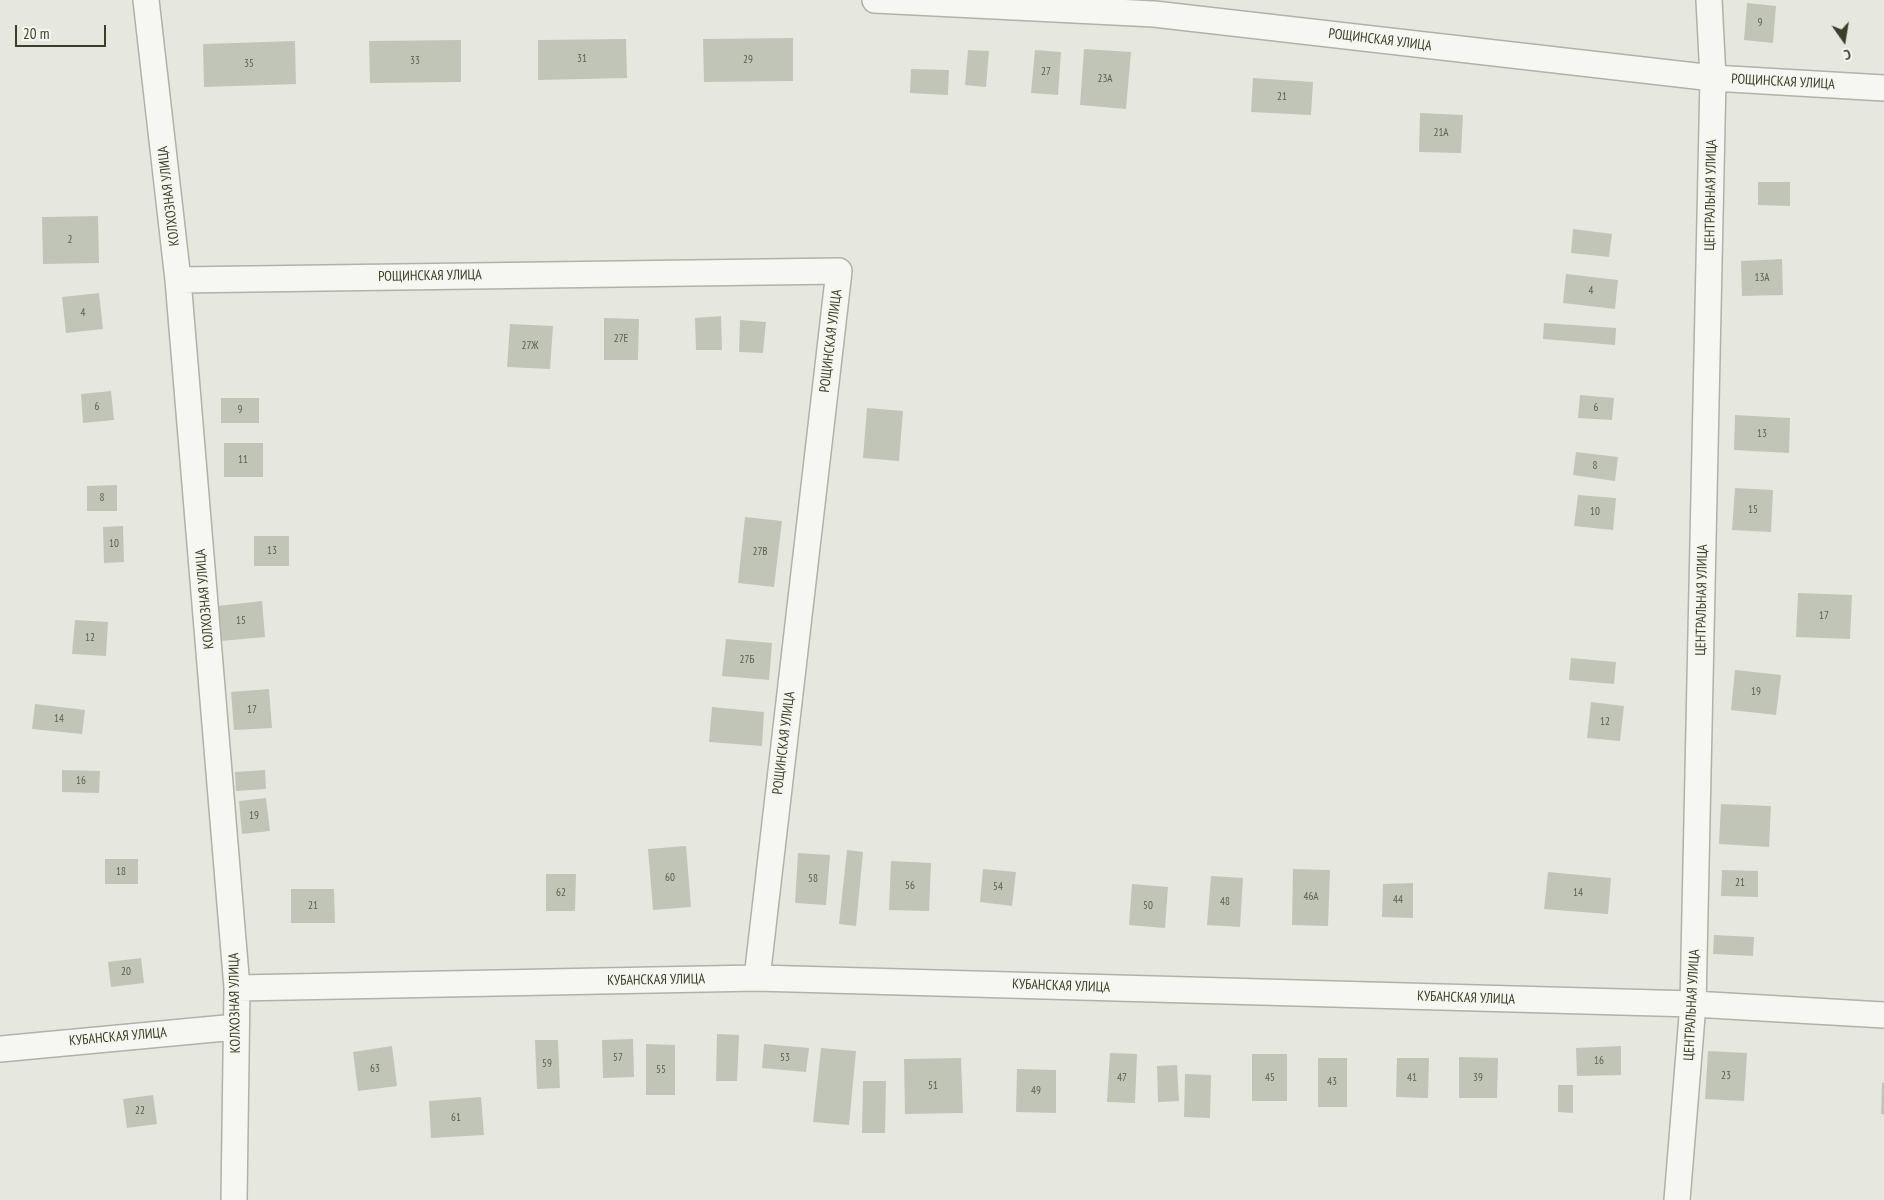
<!DOCTYPE html>
<html>
<head>
<meta charset="utf-8">
<style>
  body { margin:0 }
  #map { position:relative; width:1884px; height:1200px; overflow:hidden; background:#e6e8e0; font-family:"PT Sans Narrow",sans-serif }
  canvas { display:block }
  .north { position:absolute; left:1819px; top:15px; width:50px; height:50px; -webkit-text-stroke:4px #f5f6ef; paint-order:stroke; rotate:167deg; font-size:14px; font-weight:700; line-height:20px; text-align:center; color:#393f29 }
  .north::after { content:''; display:block; margin:auto; width:18px; height:22px; background:#393f29; clip-path:polygon(50% 0,100% 100%,50% 72%,0 100%) }
  .scale { position:absolute; left:15px; top:25px; width:91px; height:22px; box-sizing:border-box; border:2px solid #393f29; border-top:0; padding-left:6px; font-size:15px; line-height:18px; white-space:nowrap; color:#393f29; -webkit-text-stroke:4px #f5f6ef; paint-order:stroke }
</style>
</head>
<body>
<div id="map">
<canvas width="1884" height="1200"></canvas>
<div class="north">С</div>
<div class="scale">20 m</div>
</div>
<script>
const g = document.querySelector('canvas').getContext('2d');
g.lineJoin = 'round';
function fillPath(path, color) {
  g.fillStyle = color;
  g.fill(path, 'evenodd');
}
function poly(rows) {
  const path = new Path2D();
  for (const r of rows) {
    path.moveTo(r[0], r[1]);
    for (let i = 2; i < r.length; i += 2) path.lineTo(r[i], r[i + 1]);
  }
  return path;
}
function strokePath(path, color, width, dash) {
  g.strokeStyle = color;
  g.lineWidth = width;
  g.lineCap = dash ? 'butt' : 'round';
  g.setLineDash(dash || []);
  g.stroke(path);
}
function drawText(font, color, halo, rows, align = 'center') {
  g.font = font + ' "PT Sans Narrow",sans-serif';
  g.lineWidth = 4;
  g.setLineDash([]);
  g.textBaseline = 'middle';
  g.strokeStyle = halo;
  g.fillStyle = color;
  for (const [text, x, y, turn = 0] of rows) {
    g.save();
    g.translate(x, y);
    g.rotate((+turn || 0) * Math.PI / 180);
    g.textAlign = isNaN(turn) ? turn : align;
    if (halo) g.strokeText(text, 0, 0);
    g.fillText(text, 0, 0);
    g.restore();
  }
}
fillPath(poly([
  [1747,3,1776,6,1773,43,1744,40],
  [793,38,793,81,704,82,703,39],
  [626,39,627,78,538,80,538,40],
  [461,40,461,82,370,83,369,41],
  [295,41,296,84,204,87,203,44],
  [1084,49,1131,52,1126,109,1080,105],
  [968,50,989,51,986,87,965,85],
  [1035,50,1061,52,1058,95,1031,93],
  [911,69,949,70,948,95,910,93],
  [1253,78,1313,82,1311,115,1251,112],
  [1420,113,1463,115,1461,153,1419,152],
  [1758,182,1790,182,1790,206,1758,205],
  [98,216,99,263,43,264,42,217],
  [1573,229,1612,234,1609,257,1571,253],
  [1782,259,1783,295,1742,296,1741,261],
  [1566,274,1618,280,1615,309,1563,303],
  [99,293,103,329,66,333,62,297],
  [721,316,722,350,696,350,695,318],
  [604,318,639,319,638,360,604,360],
  [740,320,766,322,763,353,739,352],
  [1544,323,1616,328,1615,345,1543,339],
  [510,324,553,326,550,369,507,367],
  [111,391,114,420,83,423,81,394],
  [1580,395,1614,398,1612,420,1578,418],
  [221,398,259,398,259,423,221,423],
  [867,408,903,411,899,461,863,458],
  [1735,415,1790,418,1789,453,1734,450],
  [224,443,263,443,263,477,224,477],
  [1576,452,1618,457,1615,481,1573,475],
  [117,485,117,511,87,511,87,486],
  [1735,488,1773,490,1771,532,1732,530],
  [1578,495,1616,498,1613,530,1574,526],
  [745,517,782,521,774,587,738,583],
  [123,526,124,562,104,563,103,527],
  [254,536,289,536,289,566,254,566],
  [1798,593,1852,595,1850,639,1796,637],
  [262,601,265,637,221,641,218,606],
  [75,620,108,622,106,656,72,654],
  [726,639,772,643,769,680,722,676],
  [1571,658,1616,662,1614,684,1569,680],
  [1735,670,1781,675,1776,715,1731,710],
  [269,689,272,728,234,730,231,692],
  [1591,702,1624,706,1620,741,1587,738],
  [35,704,85,710,82,734,32,729],
  [712,707,764,712,762,746,709,742],
  [62,770,100,771,99,793,62,792],
  [265,770,266,789,236,791,235,772],
  [266,798,270,831,242,834,239,801],
  [1721,804,1771,806,1769,847,1719,844],
  [686,846,691,907,653,910,648,849],
  [847,850,863,852,856,926,839,924],
  [798,853,830,855,826,905,795,903],
  [105,859,138,859,138,884,105,884],
  [891,861,931,863,929,911,889,910],
  [983,869,1016,872,1012,906,980,902],
  [1293,869,1330,870,1328,926,1292,925],
  [1722,870,1758,871,1758,897,1721,896],
  [1548,872,1611,878,1608,914,1544,909],
  [546,874,576,874,575,911,546,911],
  [1211,876,1243,878,1240,927,1207,925],
  [1413,883,1413,918,1382,917,1383,884],
  [1132,884,1168,887,1165,928,1129,925],
  [291,889,334,889,335,923,291,923],
  [1714,935,1754,937,1753,956,1713,954],
  [141,958,144,983,111,987,108,962],
  [717,1034,739,1035,737,1081,716,1081],
  [633,1039,634,1077,603,1078,602,1040],
  [535,1040,558,1040,560,1088,537,1089],
  [646,1044,675,1045,675,1095,646,1095],
  [764,1044,809,1048,806,1072,762,1068],
  [392,1046,397,1086,358,1091,353,1052],
  [1621,1046,1621,1075,1577,1076,1576,1048],
  [821,1048,856,1051,849,1125,813,1122],
  [1708,1051,1747,1053,1744,1101,1705,1099],
  [1110,1053,1137,1054,1135,1103,1107,1102],
  [1252,1054,1287,1054,1287,1101,1252,1101],
  [1459,1057,1498,1058,1497,1098,1459,1098],
  [961,1058,963,1113,905,1114,904,1059],
  [1318,1058,1347,1058,1347,1107,1318,1107],
  [1397,1058,1429,1058,1428,1098,1396,1097],
  [1177,1065,1179,1101,1158,1102,1157,1066],
  [1017,1069,1056,1070,1056,1113,1016,1112],
  [1185,1074,1211,1075,1210,1118,1184,1117],
  [863,1081,886,1081,885,1133,862,1133],
  [1882,1083,1884,1083,1884,1114,1881,1114],
  [1558,1085,1573,1085,1573,1113,1558,1112],
  [153,1095,157,1124,127,1128,123,1099],
  [481,1097,484,1135,431,1138,429,1101]
]), '#c1c5b7');
const minor = poly([
  [146,0,178,280,237,988,234,1200],
  [875,0,1154,14,1713,78,1884,88],
  [178,280,839,271,757,978],
  [237,988,757,978,1693,1004,1884,1015],
  [0,1049,236,1027],
  [1677,1200,1693,1004,1713,78,1709,0]
]);
strokePath(minor, '#afb2a5', 28);
strokePath(minor, '#f6f7f2', 25);
drawText('11px', '#5b604c', null, [
  ["9",1760,23],
  ["31",582,59],
  ["29",748,60],
  ["33",415,61],
  ["35",249,64],
  ["27",1046,72],
  ["23А",1105,79],
  ["21",1282,97],
  ["21А",1441,133],
  ["2",70,240],
  ["13А",1762,278],
  ["4",1591,291],
  ["4",83,313],
  ["27Е",621,339],
  ["27Ж",530,346],
  ["6",97,407],
  ["6",1596,408],
  ["9",240,410],
  ["13",1762,434],
  ["11",243,460],
  ["8",1595,466],
  ["8",102,498],
  ["15",1753,510],
  ["10",1595,512],
  ["10",114,544],
  ["13",272,551],
  ["27В",760,552],
  ["17",1824,616],
  ["15",241,621],
  ["12",90,638],
  ["27Б",747,660],
  ["19",1756,692],
  ["17",252,710],
  ["14",59,719],
  ["12",1605,722],
  ["16",81,781],
  ["19",254,816],
  ["18",121,872],
  ["60",670,878],
  ["58",813,879],
  ["21",1740,883],
  ["56",910,886],
  ["54",998,887],
  ["62",561,893],
  ["14",1578,893],
  ["46А",1311,897],
  ["44",1398,900],
  ["48",1225,902],
  ["21",313,906],
  ["50",1148,906],
  ["20",126,972],
  ["57",618,1058],
  ["53",785,1058],
  ["16",1599,1061],
  ["59",547,1064],
  ["63",375,1069],
  ["55",661,1070],
  ["23",1726,1076],
  ["47",1122,1078],
  ["45",1270,1078],
  ["41",1412,1078],
  ["39",1478,1078],
  ["43",1332,1082],
  ["51",933,1086],
  ["49",1036,1091],
  ["22",140,1111],
  ["61",456,1118]
]);
drawText('14px', '#393f29', '#f5f6ef', [
  ["РОЩИНСКАЯ УЛИЦА",1380,40,7],
  ["РОЩИНСКАЯ УЛИЦА",1783,82,3],
  ["ЦЕНТРАЛЬНАЯ УЛИЦА",1711,195,-89],
  ["КОЛХОЗНАЯ УЛИЦА",169,196,-97],
  ["РОЩИНСКАЯ УЛИЦА",430,276,-1],
  ["РОЩИНСКАЯ УЛИЦА",831,341,-83],
  ["КОЛХОЗНАЯ УЛИЦА",205,599,-95],
  ["ЦЕНТРАЛЬНАЯ УЛИЦА",1702,600,-89],
  ["РОЩИНСКАЯ УЛИЦА",784,743,-83],
  ["КУБАНСКАЯ УЛИЦА",656,980,-1],
  ["КУБАНСКАЯ УЛИЦА",1061,986,2],
  ["КУБАНСКАЯ УЛИЦА",1466,998,2],
  ["КОЛХОЗНАЯ УЛИЦА",235,1003,-91],
  ["ЦЕНТРАЛЬНАЯ УЛИЦА",1692,1005,-87],
  ["КУБАНСКАЯ УЛИЦА",118,1037,-5]
]);
</script>
</body>
</html>
